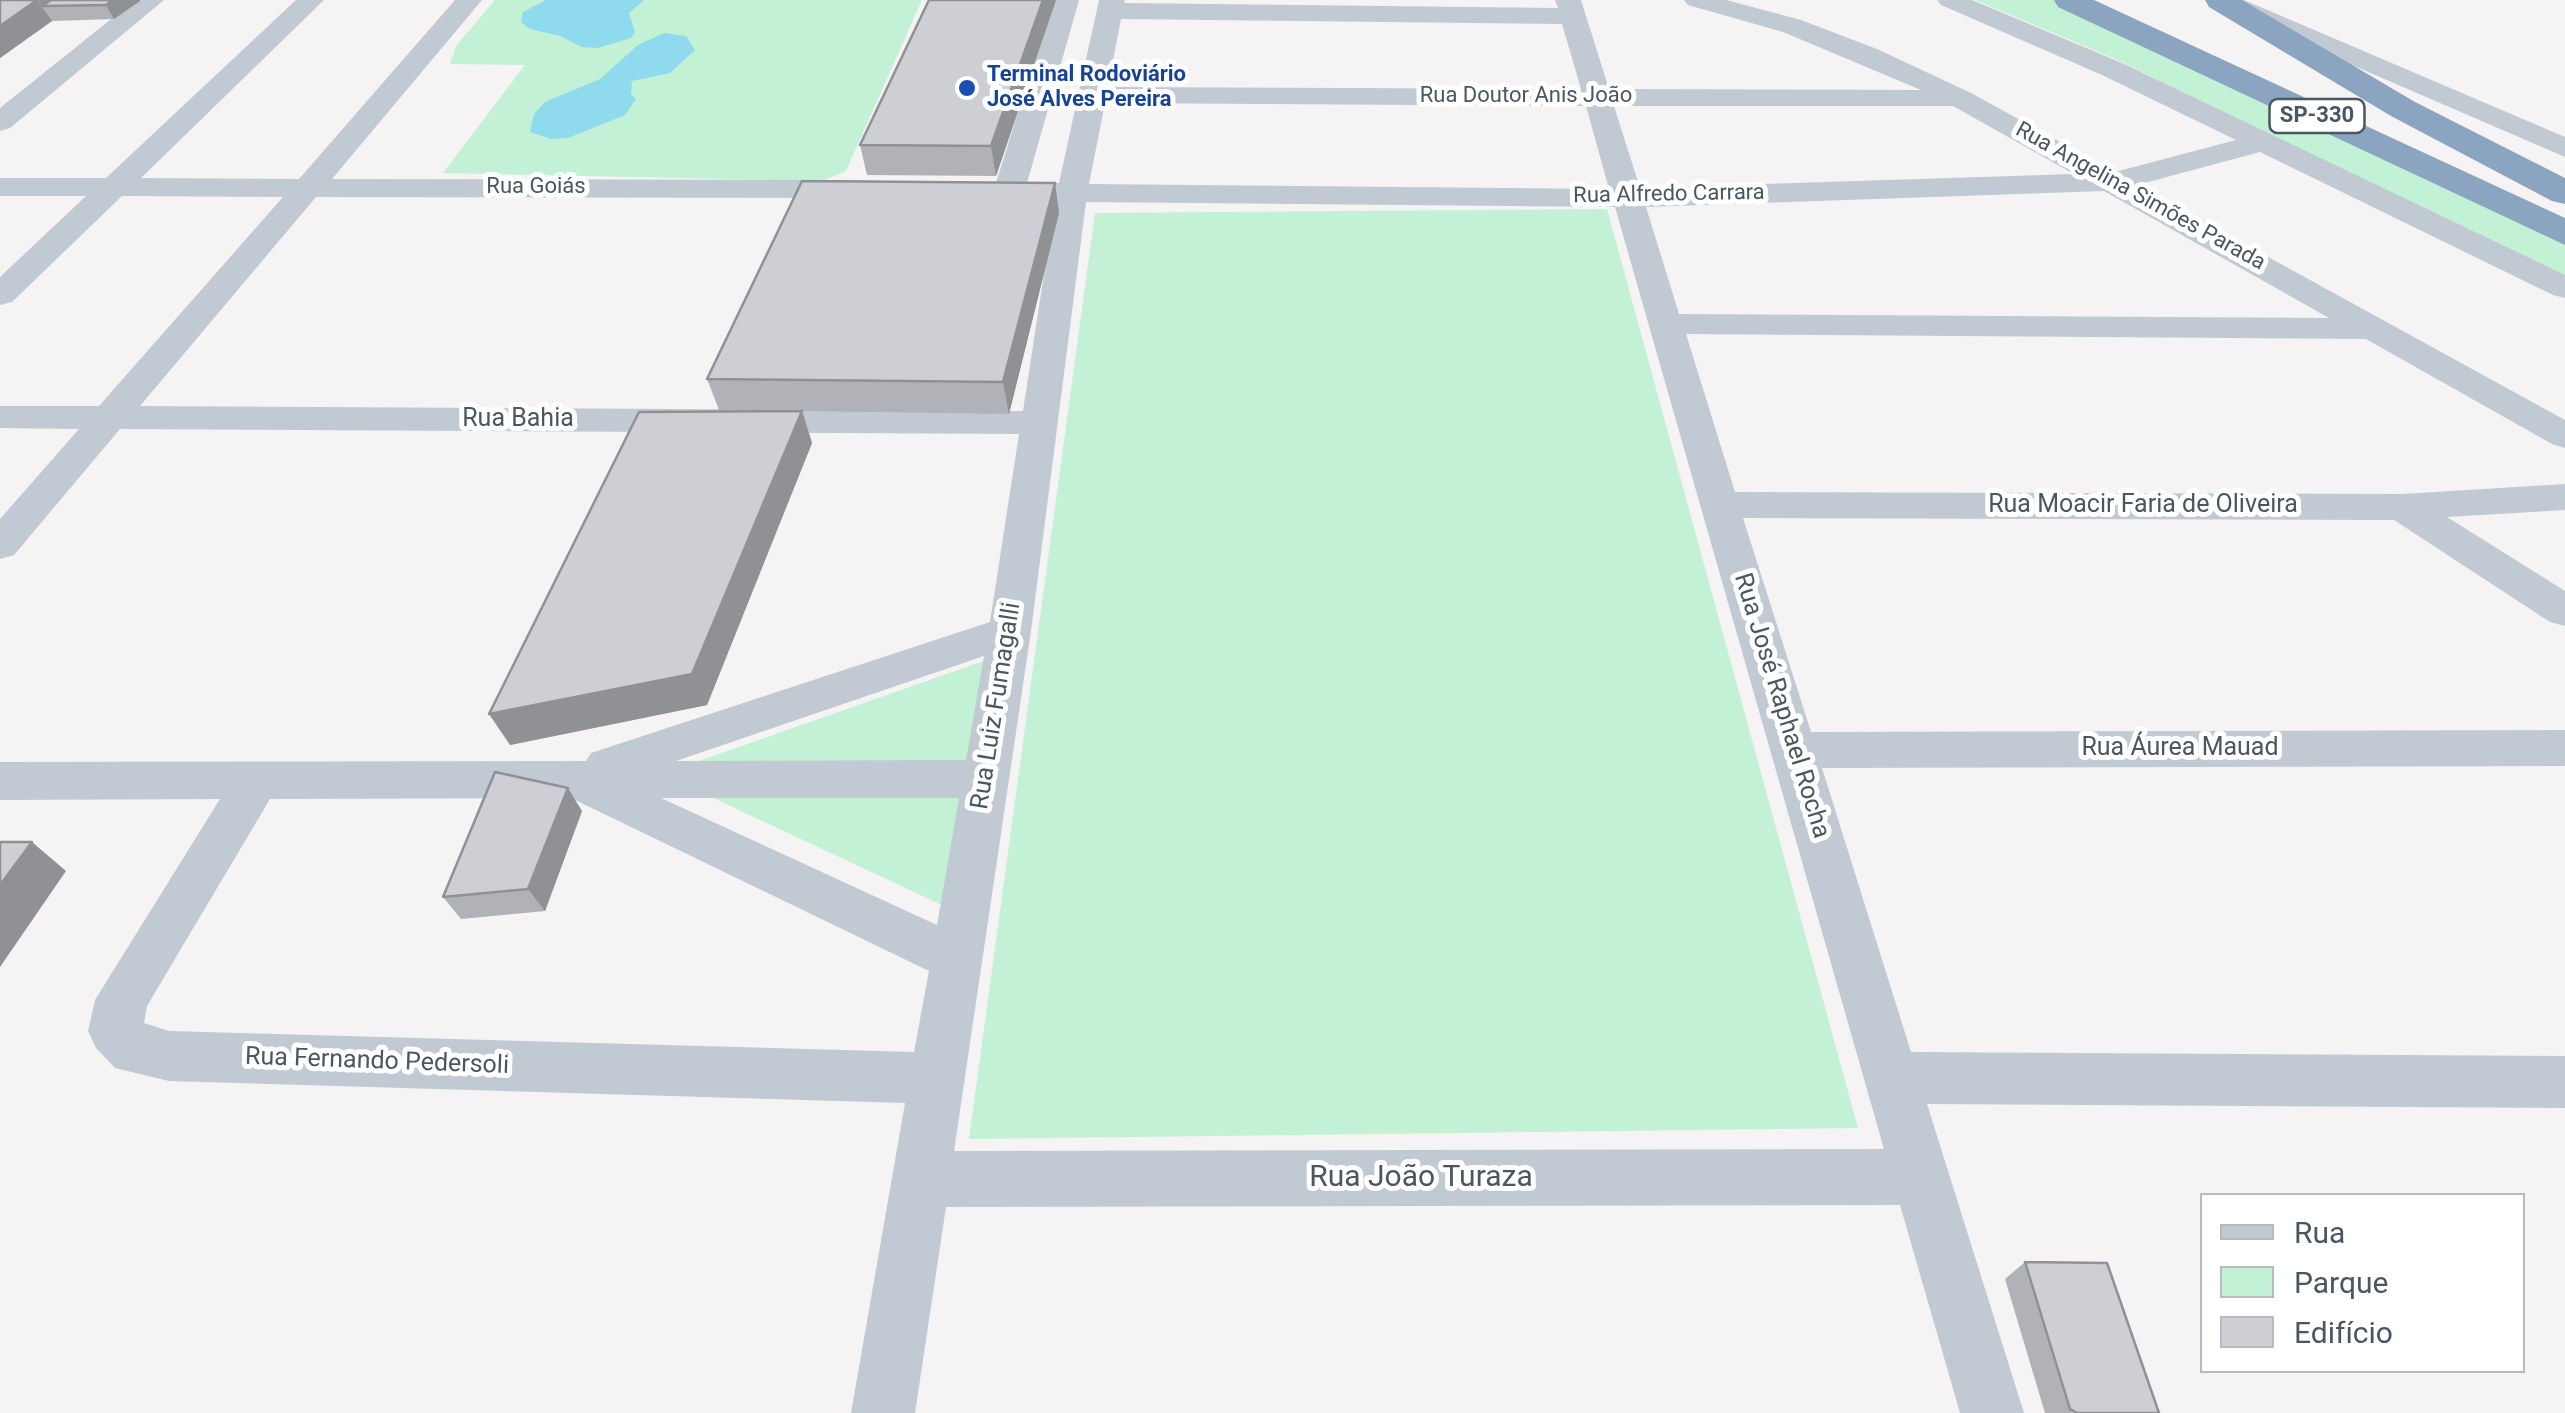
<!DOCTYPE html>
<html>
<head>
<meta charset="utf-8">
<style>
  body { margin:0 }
  #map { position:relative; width:2565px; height:1413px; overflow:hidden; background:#f5f3f3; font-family:Roboto,sans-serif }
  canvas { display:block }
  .legend { position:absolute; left:2200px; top:1193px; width:325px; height:180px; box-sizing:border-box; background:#fff; border:2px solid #b7bbc0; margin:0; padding:12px 18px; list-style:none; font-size:30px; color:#4a5661 }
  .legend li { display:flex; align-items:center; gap:20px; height:50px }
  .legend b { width:50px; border:2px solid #b7bbc0 }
</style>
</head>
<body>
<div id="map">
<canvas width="2565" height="1413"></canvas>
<ul class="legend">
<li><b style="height:12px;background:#c1cad2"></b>Rua</li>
<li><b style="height:28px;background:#c3f1d5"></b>Parque</li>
<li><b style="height:28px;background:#cdcfd5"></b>Edifício</li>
</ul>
</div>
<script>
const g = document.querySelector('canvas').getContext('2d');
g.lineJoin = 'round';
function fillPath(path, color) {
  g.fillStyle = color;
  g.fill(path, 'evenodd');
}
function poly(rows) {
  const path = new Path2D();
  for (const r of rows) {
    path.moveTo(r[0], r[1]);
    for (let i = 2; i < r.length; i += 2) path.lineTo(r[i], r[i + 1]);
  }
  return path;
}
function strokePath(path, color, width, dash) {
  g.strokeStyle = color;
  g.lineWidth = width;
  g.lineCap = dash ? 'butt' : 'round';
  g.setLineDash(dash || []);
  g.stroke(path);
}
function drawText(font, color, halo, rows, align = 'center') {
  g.font = font + ' Roboto,sans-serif';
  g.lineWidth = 10;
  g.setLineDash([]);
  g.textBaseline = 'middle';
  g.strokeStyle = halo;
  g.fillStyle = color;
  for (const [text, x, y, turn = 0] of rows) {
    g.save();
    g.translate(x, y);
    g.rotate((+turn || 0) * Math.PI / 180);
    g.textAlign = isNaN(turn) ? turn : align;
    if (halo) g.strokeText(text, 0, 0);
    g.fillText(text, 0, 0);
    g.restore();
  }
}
fillPath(poly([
  [495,0,922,0,846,171,822,181,443,173,525,65,450,64,456,46],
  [1975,0,2056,0,2565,239,2565,279,2113,58],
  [1607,209,1858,1128,969,1139,1095,213],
  [995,657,946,907,662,774]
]), '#c3f1d5');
fillPath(poly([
  [546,0,644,0,629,13,635,32,631,38,598,48,582,47,560,36,530,29,521,22,523,12],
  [664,33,686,36,695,50,670,73,632,81,631,94,636,99,625,115,568,138,551,139,530,132,534,114,545,102,600,79,638,45]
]), '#90daee');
fillPath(poly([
  [135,0,164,0,10,128,0,131,0,108,135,0],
  [296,0,324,0,141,178,299,179,455,0,482,0,332,179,858,180,869,183,873,189,869,195,858,198,316,197,140,406,1023,411,1055,202,997,201,986,199,982,192,986,185,996,183,1053,0,1079,0,1027,183,1059,183,1099,0,1125,0,1124,3,1558,8,1555,0,1581,0,1609,89,1921,90,1783,32,1688,5,1684,0,1726,0,1801,20,1877,49,1971,93,2115,172,2236,140,2102,75,1941,5,1937,0,1972,0,2122,63,2565,275,2565,298,2553,295,2260,152,2137,185,2565,420,2565,448,2552,444,2366,339,1686,334,1735,492,2402,494,2565,484,2565,510,2447,517,2565,591,2565,626,2550,622,2394,520,1743,518,1811,732,2565,730,2565,766,1822,768,1911,1052,2565,1056,2565,1108,1927,1104,2024,1413,1960,1413,1900,1205,946,1207,915,1413,851,1413,905,1103,169,1081,115,1068,96,1048,88,1031,95,1000,220,799,0,800,0,762,586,761,591,753,990,622,1019,434,120,429,14,555,0,559,0,519,79,429,0,428,0,406,99,406,283,197,122,196,12,302,0,305,0,277,86,196,0,196,0,178,106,178,296,0],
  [1121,19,1562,24,1581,89,1108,87,1121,19],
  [1105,103,1586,106,1609,189,1089,184,1105,103],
  [1614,106,1953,106,2074,174,1640,188,1614,106],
  [2104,191,2329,318,1679,314,1646,207,2104,191],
  [1086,202,1615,207,1884,1149,954,1151,1031,631,1086,202],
  [984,656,966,760,676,761,984,656],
  [571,798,929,971,914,1052,169,1031,144,1023,147,1006,270,799,571,798],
  [661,798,959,798,937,925,661,798],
  [2209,0,2244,0,2565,137,2565,157,2213,5,2209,0]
]), '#c1cad2');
fillPath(poly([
  [2054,0,2094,0,2565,218,2565,245,2058,7,2054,0],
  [2205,0,2242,0,2415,102,2565,178,2565,204,2552,201,2391,116,2209,7,2205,0]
]), '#8ba5c1');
fillPath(poly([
  [0,0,38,0,140,1,114,19,52,21,0,58],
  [1056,0,996,176,867,175,860,145],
  [1055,183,1059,213,1009,414,802,411,812,443,707,705,510,745,791,411,719,410,707,379],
  [582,811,545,911,461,919,443,897],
  [2025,1262,2159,1413,2045,1413,2005,1279]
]), '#b0b2b7');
fillPath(poly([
  [37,0,52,21,0,58,0,26],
  [38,0,72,0,42,6],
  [113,0,140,0,140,1,114,19,106,5],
  [1043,0,1056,0,996,176,991,146],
  [1055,183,1059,213,1009,414,1003,382],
  [802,411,812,443,707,705,510,745,489,714],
  [568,788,582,811,545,911,528,889],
  [32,842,66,871,0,967,0,885]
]), '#909195');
const building = poly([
  [0,0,37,0,0,26,0,0],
  [51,0,113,0,106,5,42,6,51,0],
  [929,0,1043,0,991,146,860,145,929,0],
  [802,181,1055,183,1003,382,707,379,802,181],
  [802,411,692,674,489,714,639,412,802,411],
  [495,772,568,788,528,889,443,897,495,772],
  [0,842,32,842,0,885,0,842],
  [2025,1262,2107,1263,2159,1413,2077,1413,2070,1409,2025,1262]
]);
fillPath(building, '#cdcfd5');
strokePath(building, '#909195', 2.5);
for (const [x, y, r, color] of [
  [967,88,10,"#1a4fb4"]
]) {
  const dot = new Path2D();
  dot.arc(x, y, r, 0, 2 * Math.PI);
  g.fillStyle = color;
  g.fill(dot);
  strokePath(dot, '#fff', 4);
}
drawText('bold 22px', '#164399', '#fff', [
  ["Terminal Rodoviário",987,75],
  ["José Alves Pereira",987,100]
], 'left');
drawText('22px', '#4a5661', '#fff', [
  ["Rua Doutor Anis João",1526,96],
  ["Rua Goiás",536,187],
  ["Rua Alfredo Carrara",1669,195,-1],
  ["Rua Angelina Simões Parada",2140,197,29]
]);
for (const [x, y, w] of [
  [2317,116,95]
]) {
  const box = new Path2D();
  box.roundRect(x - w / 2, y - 17, w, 34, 8);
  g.fillStyle = '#fff';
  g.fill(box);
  strokePath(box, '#4a5661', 2.5);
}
drawText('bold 22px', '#4a5661', null, [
  ["SP-330",2317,116]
]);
drawText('25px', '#4a5661', '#fff', [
  ["Rua Bahia",518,420],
  ["Rua Moacir Faria de Oliveira",2143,506],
  ["Rua Luiz Fumagalli",997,706,-81],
  ["Rua José Raphael Rocha",1781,706,73],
  ["Rua Áurea Mauad",2180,749],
  ["Rua Fernando Pedersoli",377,1062,2]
]);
drawText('30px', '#4a5661', '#fff', [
  ["Rua João Turaza",1421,1178]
]);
</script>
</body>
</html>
